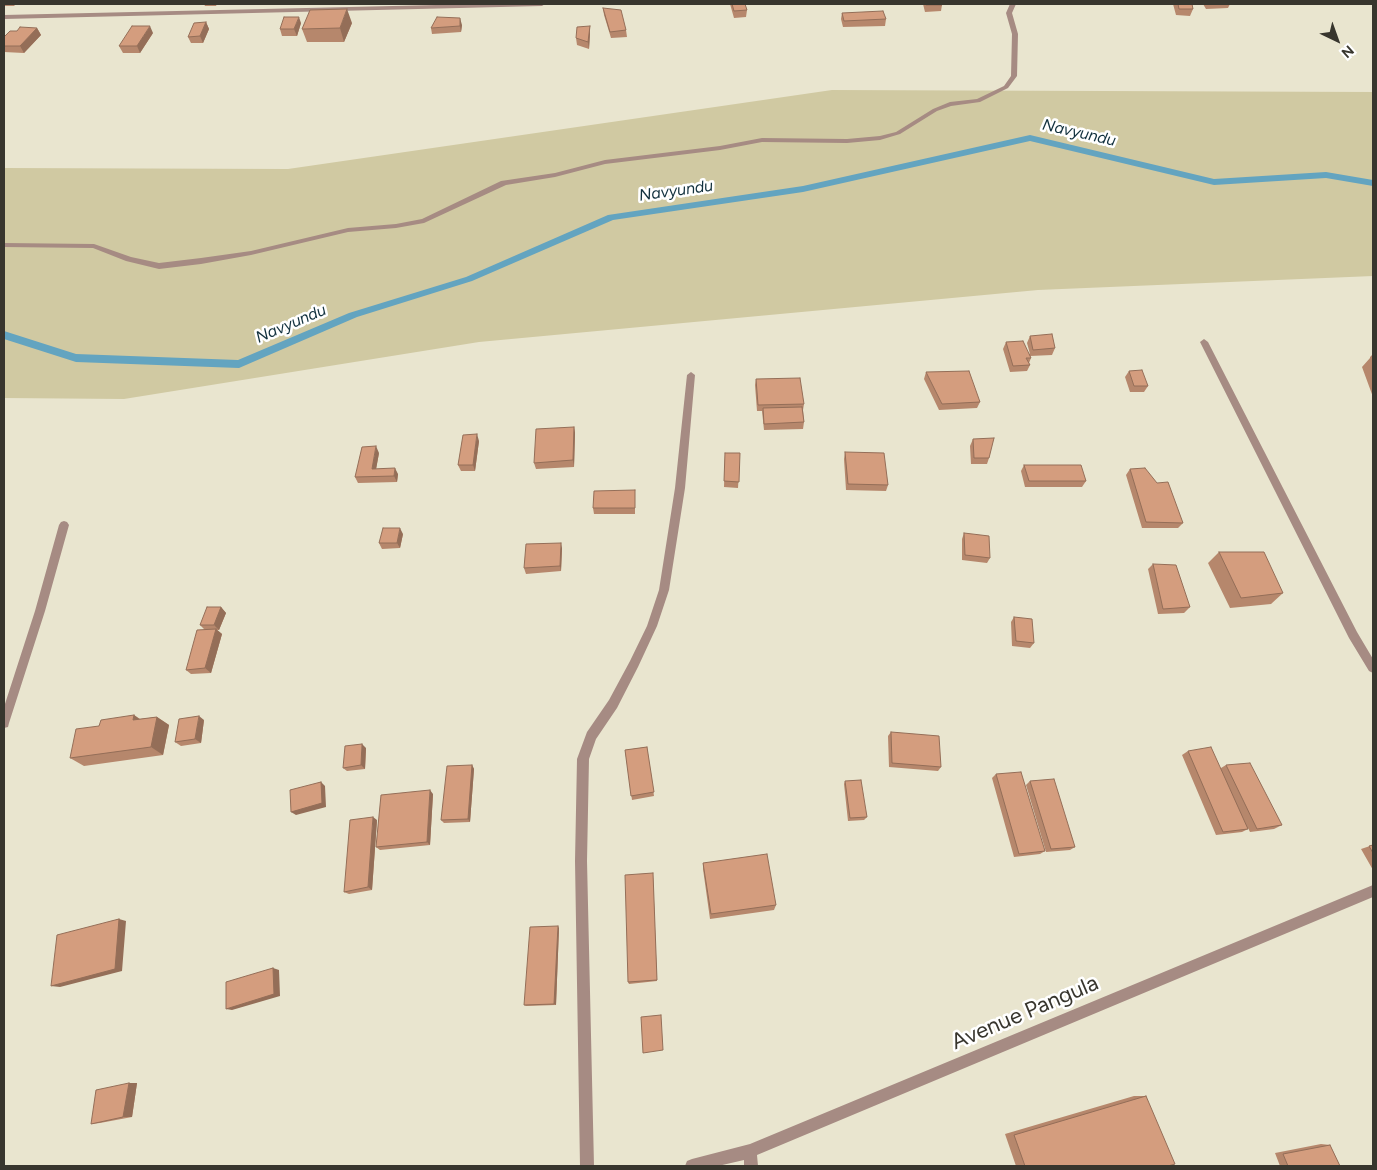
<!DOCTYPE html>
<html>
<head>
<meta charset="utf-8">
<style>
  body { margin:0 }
  #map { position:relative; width:1377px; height:1170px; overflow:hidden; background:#e9e5cf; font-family:Figtree,sans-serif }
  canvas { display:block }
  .frame { position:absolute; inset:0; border:5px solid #38362e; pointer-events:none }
  .north { position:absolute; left:1312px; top:15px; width:50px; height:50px; -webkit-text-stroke:4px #fff; paint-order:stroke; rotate:138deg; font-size:14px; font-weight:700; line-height:20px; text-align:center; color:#38362e }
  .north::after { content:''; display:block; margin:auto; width:18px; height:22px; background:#38362e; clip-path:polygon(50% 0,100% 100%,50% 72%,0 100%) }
</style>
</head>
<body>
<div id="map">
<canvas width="1377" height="1170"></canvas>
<div class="frame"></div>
<div class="north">N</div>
</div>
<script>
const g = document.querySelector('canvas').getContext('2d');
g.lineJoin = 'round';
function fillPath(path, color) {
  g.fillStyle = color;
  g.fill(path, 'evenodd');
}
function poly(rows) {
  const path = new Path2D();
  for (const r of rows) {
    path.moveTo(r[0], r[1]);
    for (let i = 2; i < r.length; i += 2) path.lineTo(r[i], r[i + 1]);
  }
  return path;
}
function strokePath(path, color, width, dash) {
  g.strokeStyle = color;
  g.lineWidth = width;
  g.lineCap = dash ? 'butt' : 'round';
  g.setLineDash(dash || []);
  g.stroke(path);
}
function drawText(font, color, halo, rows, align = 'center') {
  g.font = font + ' Figtree,sans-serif';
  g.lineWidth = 5;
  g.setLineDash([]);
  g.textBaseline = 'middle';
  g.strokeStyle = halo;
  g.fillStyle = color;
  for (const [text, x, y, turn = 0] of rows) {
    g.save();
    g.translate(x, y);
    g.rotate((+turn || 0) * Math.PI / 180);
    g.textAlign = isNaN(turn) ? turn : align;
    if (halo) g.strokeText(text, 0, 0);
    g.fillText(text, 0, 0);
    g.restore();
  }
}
fillPath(poly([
  [832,90,1373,92,1373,276,1038,290,479,342,124,399,4,398,4,168,288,169]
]), '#d0c9a2');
fillPath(poly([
  [1030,135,1214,179,1326,172,1373,180,1373,186,1326,178,1214,185,1030,141,803,192,613,220,472,281,357,317,239,368,76,362,4,339,4,331,76,354,238,360,349,313,466,277,608,215,803,186,1030,135]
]), '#63a4c0');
fillPath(poly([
  [479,4,545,4,542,6,4,19,4,15,479,4],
  [1010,4,1016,4,1012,13,1018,34,1017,76,1008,88,980,102,951,106,937,111,900,134,880,140,847,143,762,142,720,150,605,164,555,177,506,185,424,223,396,228,348,232,251,255,201,264,159,269,126,261,93,248,4,247,4,243,94,244,131,257,159,263,201,258,251,251,348,228,396,224,422,219,501,181,555,173,605,160,720,146,762,138,847,139,880,136,896,132,933,109,950,102,977,99,1004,86,1011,76,1012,34,1006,13,1010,4],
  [1204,339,1208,342,1357,632,1373,659,1373,673,1369,671,1349,638,1200,342,1204,339],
  [691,372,695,375,685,488,669,590,657,626,638,667,617,708,596,739,589,759,587,861,594,1166,580,1166,575,861,577,759,587,732,609,700,630,661,647,626,659,590,675,488,687,375,691,372],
  [64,521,67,522,69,525,45,611,9,723,8,727,4,728,4,707,35,611,59,525,61,522,64,521],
  [1373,885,1373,897,757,1155,758,1166,744,1166,744,1160,718,1166,685,1166,687,1161,692,1159,750,1144,1373,885]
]), '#a68b83');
fillPath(poly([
  [4,4,16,4,14,6,4,6],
  [204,4,217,4,216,6,205,6],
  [730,4,745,4,747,10,746,17,734,18],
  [923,4,942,4,942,5,941,11,925,12],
  [1173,4,1192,4,1193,9,1190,16,1176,15],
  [1203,4,1230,4,1228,8,1206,9],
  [603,8,626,30,627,37,611,38,604,15],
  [842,13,886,19,885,26,843,27,841,19],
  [206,22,209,29,203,43,191,43,188,37],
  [301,23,297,36,282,36,280,29],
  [352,23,344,42,307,42,302,29],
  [462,25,461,32,432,34,431,28],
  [590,26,590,33,589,49,577,45,576,38],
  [37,28,41,35,24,53,4,52,4,37,17,31],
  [153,33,140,53,123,53,119,46],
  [1030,336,1055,348,1052,355,1030,356,1031,358,1029,363,1030,365,1027,371,1010,372,1003,349,1006,342,1030,354,1027,343],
  [1373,354,1373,397,1362,367,1370,358,1370,357],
  [1129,371,1148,386,1144,392,1130,392,1125,377],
  [926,372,980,402,977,408,939,410,924,379],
  [756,379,804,404,803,410,804,422,803,429,764,430,762,411,757,411,755,385],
  [574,427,575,433,574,467,536,469,534,463],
  [973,439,989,458,987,464,971,464,970,446],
  [479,441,475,471,461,471,458,465],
  [845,452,888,485,886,491,846,490,844,459],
  [379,453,376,469,398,474,397,482,358,483,355,477],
  [725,453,740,453,738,488,724,487],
  [1024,465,1086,481,1082,487,1025,487,1021,471],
  [1130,469,1183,523,1178,528,1142,528,1126,475],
  [635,490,635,514,594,514,593,508],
  [964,533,990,558,987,563,962,560,962,539],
  [403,534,400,548,382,549,379,543],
  [562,548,561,571,526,574,524,568],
  [1219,552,1283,593,1271,604,1230,608,1208,563],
  [1153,564,1190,607,1184,613,1158,614,1148,569],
  [221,607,226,613,219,630,217,630,222,634,211,673,191,674,186,670,205,630,200,625],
  [1014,617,1034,643,1030,648,1012,646,1011,622],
  [134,715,140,719,157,717,169,725,163,755,84,766,70,758,99,726],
  [204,720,201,743,181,746,175,742],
  [891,732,941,767,938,771,889,767,888,736],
  [647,747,654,796,632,800,625,750],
  [366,748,365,769,347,771,343,768],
  [1188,751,1221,768,1226,765,1282,825,1274,829,1250,832,1248,828,1248,829,1242,832,1216,835,1182,755],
  [472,765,474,769,470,822,444,823,441,820],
  [996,774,1045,851,1040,854,1014,857,992,778],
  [845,781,867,817,864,820,848,821,844,784],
  [1030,781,1075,847,1070,850,1046,852,1026,785],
  [433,794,430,845,380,850,376,847],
  [377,820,372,890,349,894,344,892],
  [1373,845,1373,870,1361,849],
  [703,863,776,905,774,910,710,919,703,869],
  [653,875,657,981,629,984,628,982],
  [559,928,556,1005,526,1006,524,1005],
  [129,1083,137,1083,132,1117,100,1123,91,1124],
  [1134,1096,1146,1096,1168,1166,1016,1166,1005,1134],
  [1321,1144,1330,1145,1340,1166,1280,1166,1275,1153]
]), '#b6876c');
fillPath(poly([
  [347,9,352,23,344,42,340,28],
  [299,17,301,23,297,36,294,29],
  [460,18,462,25,461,32,460,26],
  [206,22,209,29,203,43,200,36],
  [150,26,153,33,140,53,137,46],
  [590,26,590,33,589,49,588,42],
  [37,28,41,35,24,53,20,46],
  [574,427,575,433,574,467,573,460],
  [477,434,479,441,475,471,473,465],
  [376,446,379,453,375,475,372,469],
  [395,468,398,474,397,482,394,476],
  [400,528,403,534,400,548,397,543],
  [561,543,562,548,561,571,560,566],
  [221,607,226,613,219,630,214,625],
  [216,629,222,634,211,673,205,668],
  [134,715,146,724,133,720],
  [199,716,204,720,201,743,195,739],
  [157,717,169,725,163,755,151,747],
  [362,744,366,748,365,769,361,765],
  [472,765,474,769,470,822,468,819],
  [321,782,325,786,326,807,296,815,291,812],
  [430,790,433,794,430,845,427,842],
  [373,817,377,820,372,890,368,887],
  [119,919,126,921,122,971,60,987,51,986],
  [558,926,559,928,556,1005,554,1004],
  [273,968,279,970,280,996,232,1010,226,1009],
  [129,1083,137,1083,132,1117,123,1117]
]), '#946e58');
const building = poly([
  [732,4,745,4,747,10,734,11,732,4],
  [926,4,942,4,942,5,926,5,926,4],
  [1178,4,1192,4,1193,9,1179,9,1178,4],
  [603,8,621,10,626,30,610,32,603,8],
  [347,9,340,28,302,29,310,10,347,9],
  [883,11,886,19,844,21,842,13,883,11],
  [284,17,299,17,294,29,280,29,284,17],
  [437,17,460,18,460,26,431,28,437,17],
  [206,22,200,36,188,37,194,23,206,22],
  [132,26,150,26,137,46,119,46,132,26],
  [590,26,588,42,576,38,577,27,590,26],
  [20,27,37,28,20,46,4,46,4,37,10,31,17,31,20,27],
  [1052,334,1055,348,1033,350,1030,336,1052,334],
  [1023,341,1031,358,1026,358,1030,365,1013,366,1006,342,1023,341],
  [1142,370,1148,386,1134,386,1129,371,1142,370],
  [969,371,980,402,942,404,926,372,969,371],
  [800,378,804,404,758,405,756,379,800,378],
  [802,407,804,422,764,424,763,408,802,407],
  [574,427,573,460,534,463,536,429,574,427],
  [477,434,473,465,458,465,463,435,477,434],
  [994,438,989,458,974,458,973,439,994,438],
  [376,446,372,469,395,468,394,476,355,477,362,447,376,446],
  [845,452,884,453,888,485,848,484,845,452],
  [725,453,740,453,739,482,724,481,725,453],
  [1024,465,1081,465,1086,481,1029,481,1024,465],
  [1145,468,1157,483,1168,482,1183,523,1146,522,1130,469,1145,468],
  [635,490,635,508,593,508,594,491,635,490],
  [383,528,400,528,397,543,379,543,383,528],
  [964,533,989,536,990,558,965,555,964,533],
  [561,543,560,566,524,568,526,544,561,543],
  [1219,552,1264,552,1283,593,1241,598,1219,552],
  [1153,564,1176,565,1190,607,1163,609,1153,564],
  [207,607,221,607,214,625,200,625,207,607],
  [1014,617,1032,619,1034,643,1016,641,1014,617],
  [216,629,205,668,186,670,197,630,216,629],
  [134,715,133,720,157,717,151,747,70,758,76,729,99,726,101,720,134,715],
  [199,716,195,739,175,742,179,719,199,716],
  [891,732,939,736,941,767,892,763,891,732],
  [362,744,361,765,343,768,345,746,362,744],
  [647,747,654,792,631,796,625,750,647,747],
  [1211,747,1248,829,1223,832,1188,751,1211,747],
  [1250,763,1282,825,1257,829,1226,765,1250,763],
  [472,765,468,819,441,820,447,766,472,765],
  [1021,772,1045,851,1019,854,996,774,1021,772],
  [1054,779,1075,847,1051,849,1030,781,1054,779],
  [861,780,867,817,850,818,845,781,861,780],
  [321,782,322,803,291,812,290,790,321,782],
  [430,790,427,842,376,847,381,795,430,790],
  [373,817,368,887,344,892,350,820,373,817],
  [1373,845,1373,853,1369,846,1373,845],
  [767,854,776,905,711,914,703,863,767,854],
  [653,873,657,980,628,982,625,875,653,873],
  [119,919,115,969,51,986,57,935,119,919],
  [558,926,554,1004,524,1005,530,927,558,926],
  [273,968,274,994,226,1009,226,982,273,968],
  [661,1015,663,1050,643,1053,641,1017,661,1015],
  [129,1083,123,1117,91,1124,96,1090,129,1083],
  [1146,1096,1175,1164,1168,1166,1025,1166,1014,1135,1146,1096],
  [1330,1145,1340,1166,1288,1166,1283,1154,1330,1145]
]);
fillPath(building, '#d49d7e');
strokePath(building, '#946e58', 1);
drawText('italic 16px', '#11303d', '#fff', [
  ["Navyundu",1079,133,13],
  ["Navyundu",676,191,-8],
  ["Navyundu",291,324,-23]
]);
drawText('22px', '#38362e', '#fff', [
  ["Avenue Pangula",1025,1013,-23]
]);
</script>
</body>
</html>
